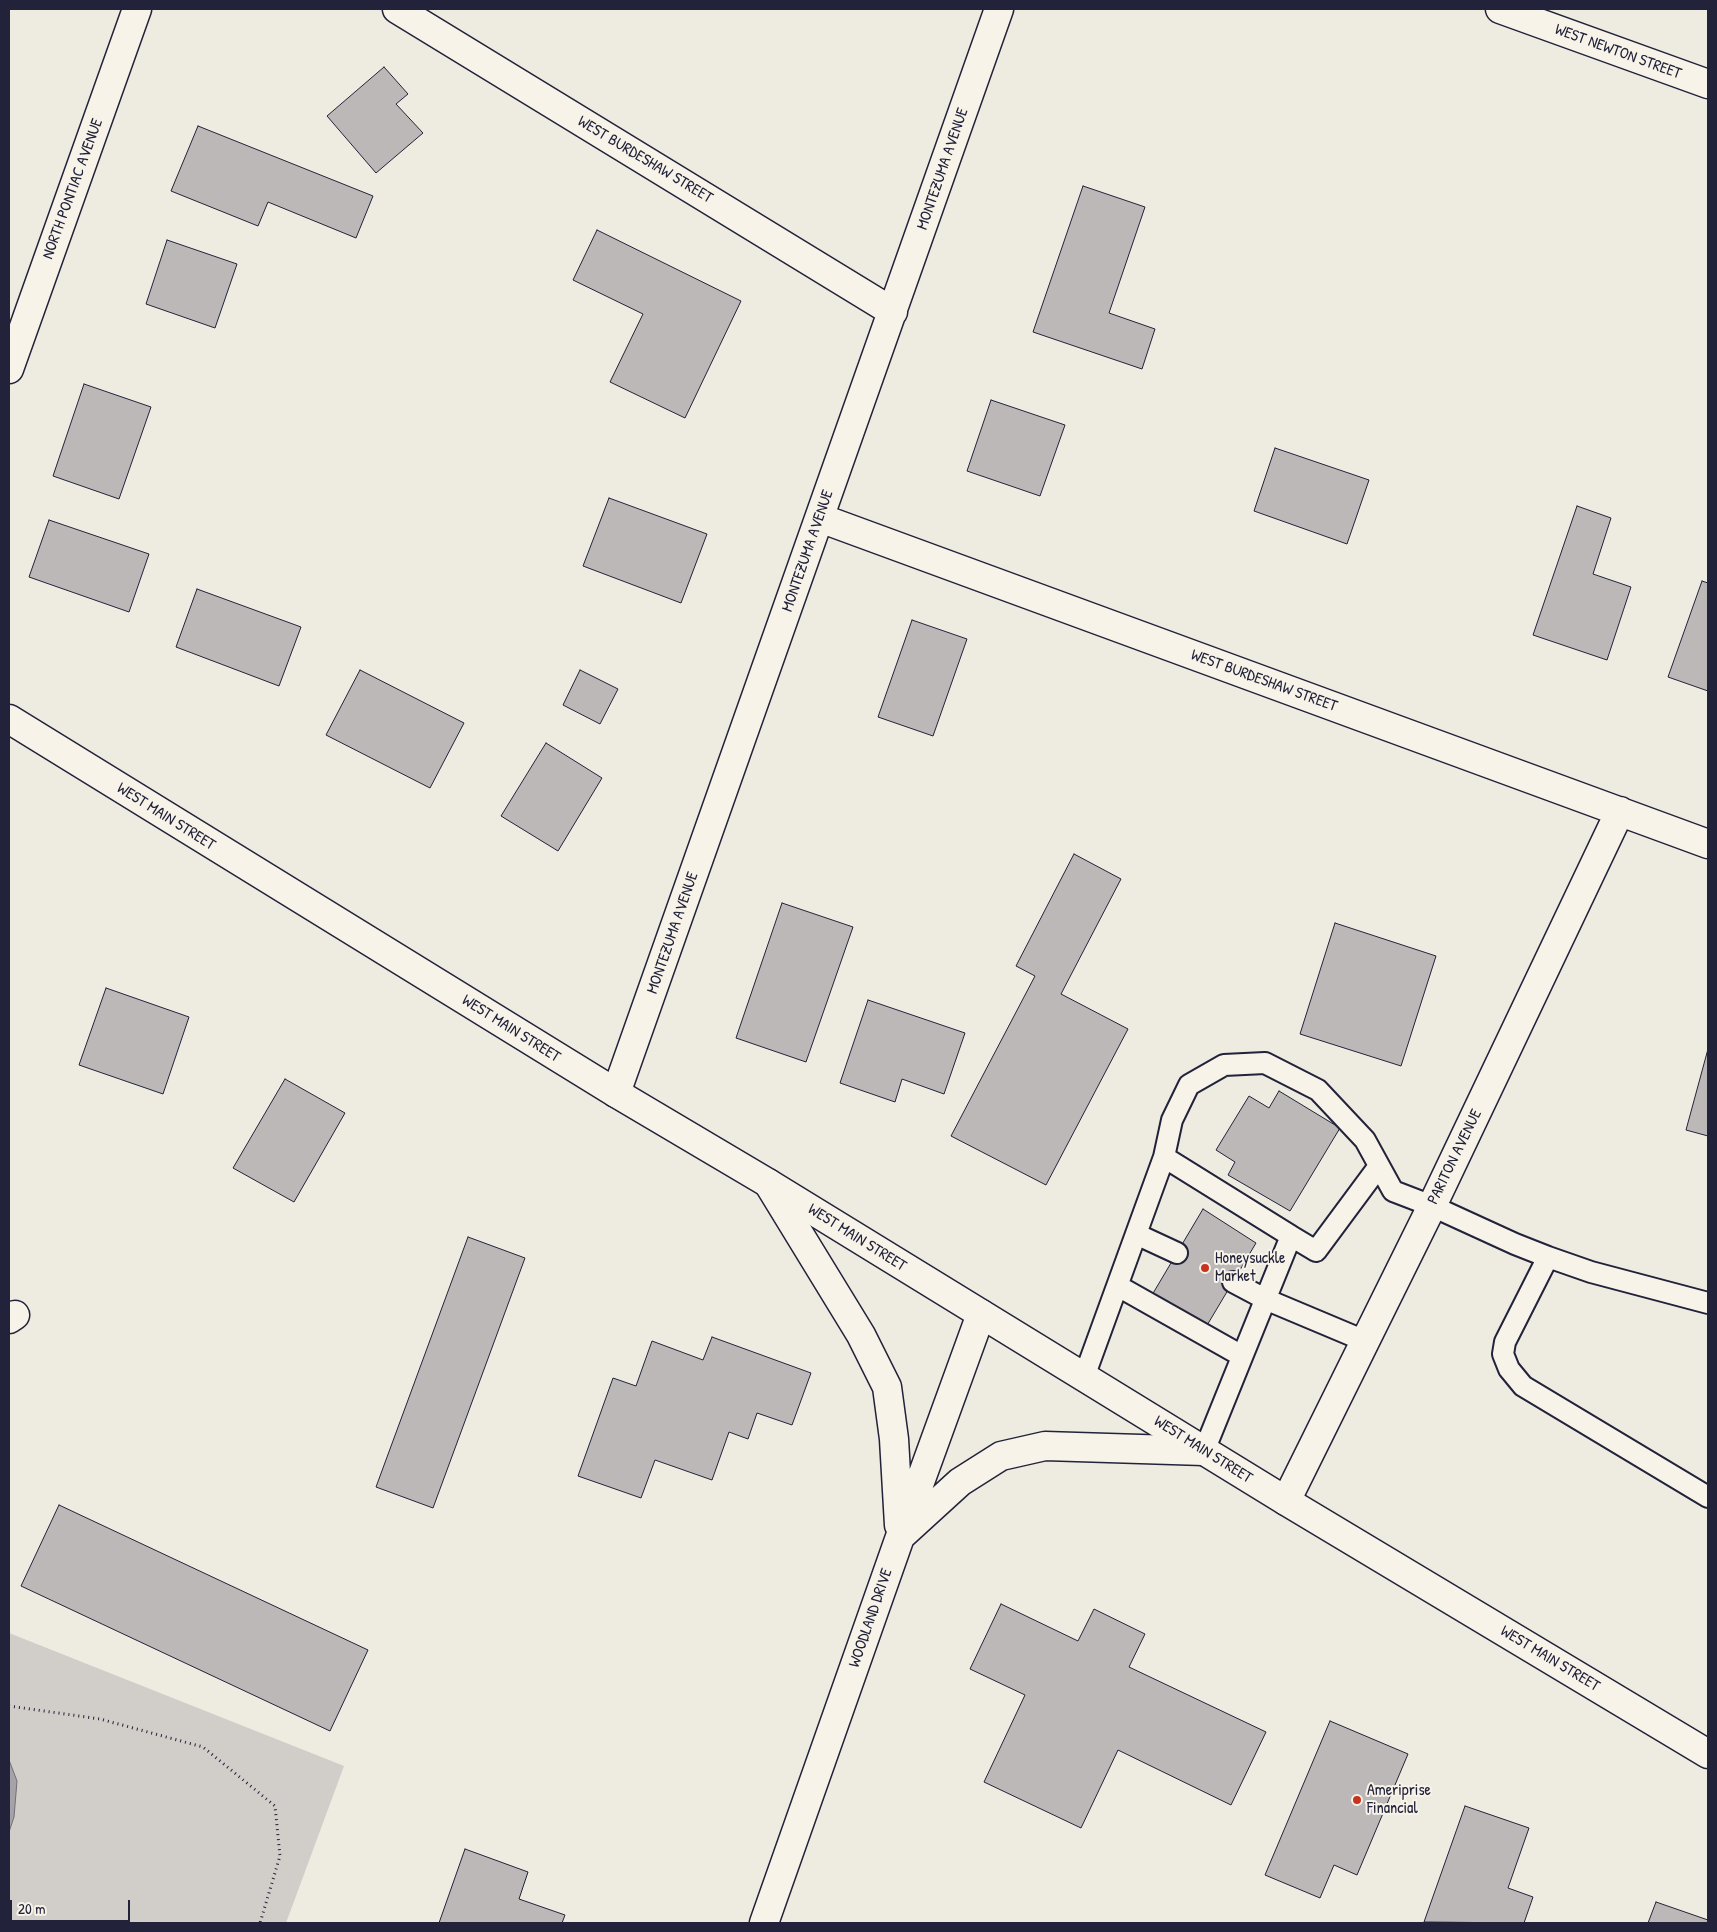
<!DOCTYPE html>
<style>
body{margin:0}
#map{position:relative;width:1717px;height:1932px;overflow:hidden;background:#eeebe1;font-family:"Patrick Hand",sans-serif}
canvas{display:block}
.frame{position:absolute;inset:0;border:10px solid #22223b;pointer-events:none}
.scale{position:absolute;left:10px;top:1900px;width:120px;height:22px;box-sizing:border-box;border:2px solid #22223b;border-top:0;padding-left:6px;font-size:15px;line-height:18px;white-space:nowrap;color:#22223b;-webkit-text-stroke:4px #f7f3e8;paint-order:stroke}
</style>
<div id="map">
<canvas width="1717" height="1932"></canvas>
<div class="frame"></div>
<div class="scale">20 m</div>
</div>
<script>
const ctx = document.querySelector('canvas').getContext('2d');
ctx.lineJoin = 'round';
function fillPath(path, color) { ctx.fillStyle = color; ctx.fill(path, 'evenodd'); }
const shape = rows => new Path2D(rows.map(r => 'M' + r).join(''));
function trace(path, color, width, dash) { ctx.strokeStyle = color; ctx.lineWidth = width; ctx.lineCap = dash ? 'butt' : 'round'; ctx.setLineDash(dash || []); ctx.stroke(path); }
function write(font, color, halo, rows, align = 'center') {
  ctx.font = font + ' "Patrick Hand",sans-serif'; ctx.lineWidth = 4; ctx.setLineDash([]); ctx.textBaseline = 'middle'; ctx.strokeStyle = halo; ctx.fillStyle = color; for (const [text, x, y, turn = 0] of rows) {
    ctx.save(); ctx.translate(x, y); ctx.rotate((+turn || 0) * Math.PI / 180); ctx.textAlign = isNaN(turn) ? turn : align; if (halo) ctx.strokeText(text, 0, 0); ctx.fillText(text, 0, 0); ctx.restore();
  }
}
fillPath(shape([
 [9,1633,344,1766,286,1923,9,1923]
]), '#d1cdc9');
const water = shape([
 [9,1760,17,1781,14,1817,9,1832,9,1760]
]);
fillPath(water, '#a6a3a6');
trace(water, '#716f7b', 1);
const building = shape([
 [384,67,408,94,396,104,423,133,376,173,327,116,384,67],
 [198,126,373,196,356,238,268,202,258,226,171,191,198,126],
 [1083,186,1145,207,1109,313,1155,329,1142,369,1033,332,1083,186],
 [597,230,741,301,685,418,610,382,643,314,573,280,597,230],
 [167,240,237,264,215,328,146,304,167,240],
 [84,384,151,407,119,499,53,476,84,384],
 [991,400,1065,425,1040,496,967,471,991,400],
 [1275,448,1369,480,1347,544,1254,511,1275,448],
 [609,498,707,534,681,603,583,566,609,498],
 [1577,506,1611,518,1593,574,1631,587,1607,660,1533,635,1577,506],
 [49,520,149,554,129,612,29,577,49,520],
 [1702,581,1708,583,1708,691,1668,677,1702,581],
 [197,589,301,627,279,686,176,647,197,589],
 [912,620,967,639,933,736,878,717,912,620],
 [360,670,464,723,430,788,326,735,360,670],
 [580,670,618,689,600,724,563,705,580,670],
 [546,743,602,778,558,851,501,816,546,743],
 [1074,854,1121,879,1061,994,1128,1029,1046,1185,951,1136,1035,976,1016,966,1074,854],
 [782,903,853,927,806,1062,736,1038,782,903],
 [1335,923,1436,956,1401,1066,1300,1034,1335,923],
 [106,988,189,1017,163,1094,79,1065,106,988],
 [868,1000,965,1033,944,1094,902,1079,895,1102,840,1083,868,1000],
 [1708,1049,1708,1136,1686,1130,1708,1049],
 [285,1079,345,1113,294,1202,233,1168,285,1079],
 [1279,1091,1340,1128,1290,1211,1228,1175,1235,1162,1216,1150,1249,1096,1269,1108,1279,1091],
 [1203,1209,1256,1243,1206,1327,1152,1295,1203,1209],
 [468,1237,525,1258,433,1508,376,1487,468,1237],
 [712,1337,811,1373,792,1425,757,1413,748,1439,729,1432,712,1480,655,1460,641,1498,578,1476,613,1378,636,1386,652,1341,703,1360,712,1337],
 [59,1505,368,1650,330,1731,21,1586,59,1505],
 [1001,1604,1078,1641,1094,1609,1145,1634,1129,1667,1266,1732,1231,1805,1118,1750,1081,1828,984,1782,1025,1695,970,1669,1001,1604],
 [1330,1721,1408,1754,1357,1875,1334,1865,1320,1898,1265,1875,1330,1721],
 [1465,1806,1529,1828,1508,1888,1533,1897,1524,1923,1424,1922,1465,1806],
 [465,1849,528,1872,519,1899,565,1915,562,1923,439,1923,465,1849],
 [1656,1902,1708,1920,1708,1923,1648,1923,1656,1902]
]);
fillPath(building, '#bbb8b7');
trace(building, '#22223b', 1);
const service = shape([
 [1164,1157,1172,1120,1189,1085,1224,1065,1265,1063,1318,1090,1365,1140,1393,1191,1432,1206,1515,1244,1548,1257,1591,1272,1708,1303],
 [1136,1234,1177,1253],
 [1291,1236,1316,1251,1379,1166],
 [1548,1257,1505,1342,1503,1354,1509,1369,1523,1386,1708,1497],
 [1233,1282,1265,1299,1365,1341],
 [1118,1286,1242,1356],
 [1084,1377,1164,1157,1291,1236,1204,1451]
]);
const minor = shape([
 [397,9,893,312],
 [1500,9,1708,84],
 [9,369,137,9],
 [820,518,1708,844],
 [616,1093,999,9],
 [9,1319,15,1315],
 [1286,1501,1432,1206,1620,811]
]);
const secondary = shape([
 [768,1183,861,1335,887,1387,894,1439,899,1525],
 [903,1534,960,1482,1001,1456,1045,1446,1204,1451],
 [764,1923,900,1537,981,1314]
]);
const primary = shape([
 [9,719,616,1093,768,1183,1286,1501,1708,1754]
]);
trace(service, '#22223b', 24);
trace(minor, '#22223b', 31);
trace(secondary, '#22223b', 31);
trace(primary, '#22223b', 31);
trace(shape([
 [9,1706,100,1719,203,1747,275,1806,280,1856,260,1923]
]), '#22223b', 3, [1, 4]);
trace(service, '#f7f3e8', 20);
trace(minor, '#f7f3e8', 28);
trace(secondary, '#f7f3e8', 28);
trace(primary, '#f7f3e8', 28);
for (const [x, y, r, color] of [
 [1205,1268,5,"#c8321e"],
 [1357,1800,5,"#c8321e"]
]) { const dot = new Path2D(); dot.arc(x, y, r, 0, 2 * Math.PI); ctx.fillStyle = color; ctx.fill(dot); trace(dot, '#f7f3e8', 2); }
write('16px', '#22223b', '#f7f3e8', [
 ["WEST NEWTON STREET",1618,52,20],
 ["WEST BURDESHAW STREET",645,160,31],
 ["MONTEZUMA AVENUE",943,169,-71],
 ["NORTH PONTIAC AVENUE",73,189,-70],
 ["MONTEZUMA AVENUE",808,551,-71],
 ["WEST BURDESHAW STREET",1264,681,20],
 ["WEST MAIN STREET",166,817,32],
 ["MONTEZUMA AVENUE",673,933,-71],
 ["WEST MAIN STREET",511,1029,32],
 ["PARITON AVENUE",1455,1157,-64],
 ["WEST MAIN STREET",857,1238,32],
 ["WEST MAIN STREET",1203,1450,32],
 ["WOODLAND DRIVE",871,1618,-71],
 ["WEST MAIN STREET",1550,1659,31]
]);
write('16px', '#22223b', '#f7f3e8', [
 ["Honeysuckle",1215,1259],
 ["Market",1215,1277],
 ["Ameriprise",1367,1791],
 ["Financial",1367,1809]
], 'left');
</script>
